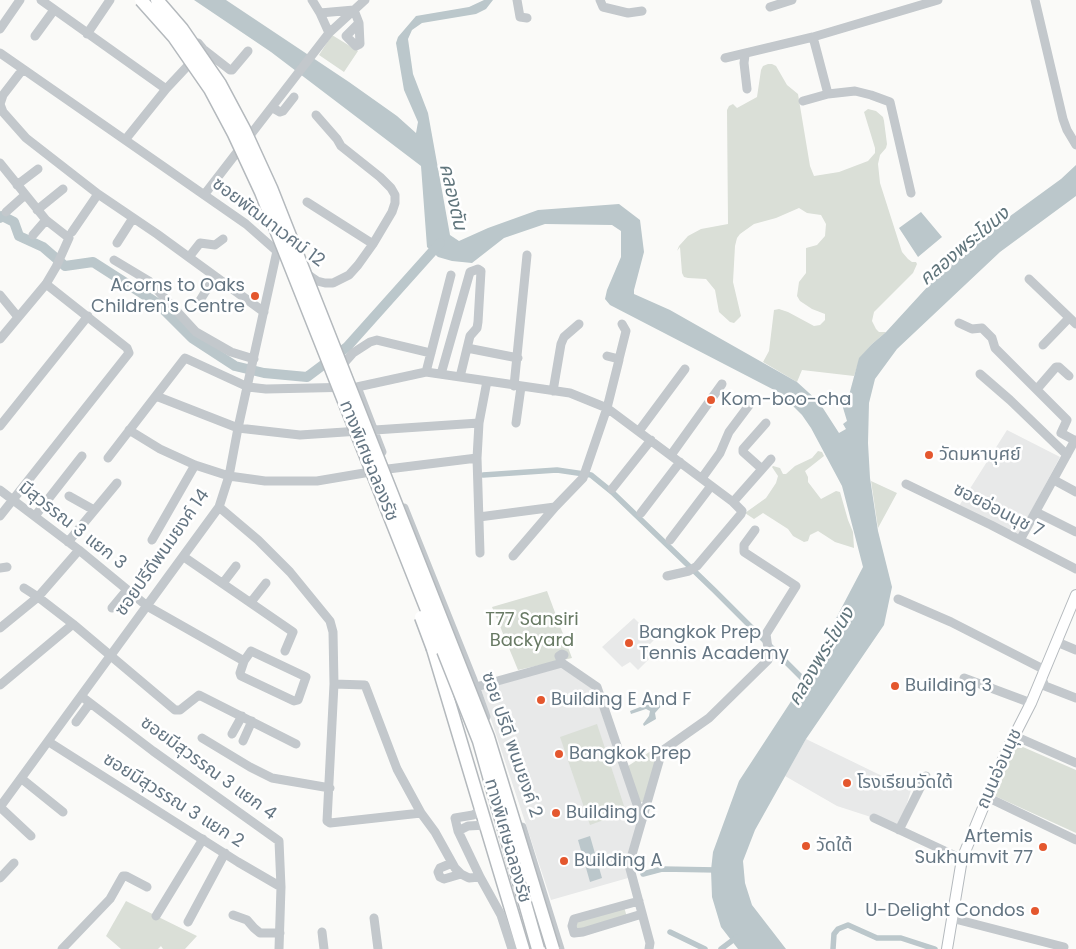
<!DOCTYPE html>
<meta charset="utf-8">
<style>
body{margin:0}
canvas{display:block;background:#fafaf8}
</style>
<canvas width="1076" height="949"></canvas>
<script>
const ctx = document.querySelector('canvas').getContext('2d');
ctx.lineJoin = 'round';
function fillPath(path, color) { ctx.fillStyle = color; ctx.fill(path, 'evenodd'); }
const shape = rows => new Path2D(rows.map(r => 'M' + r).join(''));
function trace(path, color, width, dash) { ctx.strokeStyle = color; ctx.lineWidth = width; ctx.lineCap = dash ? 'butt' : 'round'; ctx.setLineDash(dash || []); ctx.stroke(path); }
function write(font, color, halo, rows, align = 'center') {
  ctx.font = font + ' Poppins,"Noto Sans Thai",sans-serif'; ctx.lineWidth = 5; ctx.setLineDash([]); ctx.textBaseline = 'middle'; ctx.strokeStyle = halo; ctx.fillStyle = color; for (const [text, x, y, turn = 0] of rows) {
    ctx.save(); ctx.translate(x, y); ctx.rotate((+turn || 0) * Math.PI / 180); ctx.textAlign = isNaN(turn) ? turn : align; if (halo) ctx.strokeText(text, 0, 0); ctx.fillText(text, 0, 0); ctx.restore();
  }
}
fillPath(shape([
 [1007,430,1060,457,1018,536,959,506],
 [634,618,655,639,646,648,653,655,638,670,630,662,622,667,602,647],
 [562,667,593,688,638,819,628,878,551,900,481,689],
 [806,739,911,790,899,830,874,818,837,806,785,776]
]), '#e8e9e9');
fillPath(shape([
 [332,35,358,51,344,72,319,55],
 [768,64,772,64,776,66,787,85,798,94,810,166,814,176,839,172,868,161,875,153,875,148,864,112,868,109,876,111,883,117,884,121,887,144,886,148,880,155,878,164,880,183,902,252,908,259,912,262,916,262,917,264,913,273,874,312,872,321,876,329,879,332,886,332,872,344,860,358,854,376,802,370,797,382,763,362,769,351,774,310,779,309,788,312,814,326,820,325,825,320,825,314,812,309,800,301,797,296,799,282,806,273,806,248,817,245,825,236,826,224,821,215,807,213,799,208,776,218,754,224,740,234,737,238,735,246,733,282,741,316,734,323,730,322,719,312,715,290,706,279,688,278,684,277,682,273,680,247,677,251,679,246,688,236,701,229,728,224,727,110,729,106,733,104,737,108,757,97,761,70,763,66],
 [818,451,822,452,824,456,805,471,808,477,808,482,821,499,836,491,840,492,848,520,853,532,854,548,835,542,818,531,810,535,808,541,804,542,793,536,788,529,763,513,754,519,745,513,766,498,776,483,778,476,772,467,773,466,780,468,783,474,786,474,795,466,812,458],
 [871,481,897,493,878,528],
 [547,591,572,658,518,670,492,607],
 [597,724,626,812,590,825,560,737],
 [1016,744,1076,770,1076,833,995,796],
 [654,749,658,753,643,802,640,802,628,766],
 [126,901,197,936,185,949,163,949,161,946,158,949,121,949,106,936],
 [624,907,627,917,576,930,576,921]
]), '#dadfd7');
fillPath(shape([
 [194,0,226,0,349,82,397,116,416,133,418,122,404,90,396,43,398,37,416,16,469,7,484,0,493,0,486,9,476,14,422,23,412,30,408,39,413,74,428,113,450,235,459,241,488,228,538,210,619,204,640,220,644,252,634,290,634,294,670,310,797,382,819,402,839,433,846,429,843,424,847,421,841,401,848,399,859,358,872,344,886,332,941,272,991,230,1061,179,1076,165,1076,196,1000,252,897,349,875,379,869,403,868,443,870,478,878,531,892,587,884,625,806,739,755,830,743,861,745,883,752,905,786,949,738,949,721,927,712,897,711,870,713,852,739,781,803,683,831,633,833,624,863,567,842,486,811,428,802,415,780,393,610,305,605,299,607,290,621,257,621,231,612,225,545,224,504,238,472,263,452,261,438,257,427,247,421,166,271,52],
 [921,212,942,237,918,257,899,228],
 [658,700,662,701,663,704,655,713,656,719,644,726,643,724,649,716,650,711,646,709,631,714,630,711],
 [590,836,602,878,590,882,578,840]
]), '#bbc7cb');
trace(shape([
 [483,475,557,470,591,475,612,492,715,591,808,684],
 [643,874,662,869,717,870],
 [670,932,705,949],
 [721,949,737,937],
 [833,949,834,934,838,929,848,925,877,938,901,938,935,949]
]), '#bbc7cb', 5.5);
trace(shape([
 [0,218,2,216,14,222,19,236,43,247,65,266,93,262,157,303,192,338,235,366,264,373,307,377,347,347,440,243]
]), '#bbc7cb', 10);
const major = shape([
 [947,949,962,859,1006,752,1031,703,1076,595]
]);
const highway = shape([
 [433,649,523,949]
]);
trace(major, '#b5babe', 12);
trace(highway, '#b4b9bd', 15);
trace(shape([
 [41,0,166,89],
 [312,0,320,13,354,10],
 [517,0,520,17,527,18],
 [600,0,603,7,628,13,642,11],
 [1035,0,1063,119,1067,130,1076,145],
 [770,7,792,0],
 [354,10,359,23,360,44,356,46,346,36,359,23],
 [320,13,329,33],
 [0,29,20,0],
 [87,34,110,0],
 [35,36,54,10],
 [813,37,828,94,855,91,871,95,890,102,911,193],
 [198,43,203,49,230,70,232,70,248,51],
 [0,53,246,224,280,254],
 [745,55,744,63,747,89],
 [725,58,813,37,938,0],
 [23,69,3,95,0,104,3,112,26,138,98,194,157,234,264,312],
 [803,101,828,94],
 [273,108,280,112,283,111,294,97],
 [125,140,166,89,195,58],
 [0,163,46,220,69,238,56,267,46,284,0,339],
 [17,185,38,169],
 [204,195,329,33,365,0],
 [307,202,373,244],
 [37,210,63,189],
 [6,212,25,195],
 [72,232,98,194],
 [33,235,46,220],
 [117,243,133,218],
 [189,257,200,243,215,245,223,239],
 [114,260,149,281,196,332,231,352,254,359],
 [304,272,317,281,325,283,333,283,349,275,358,265,373,244,392,212,395,203,395,195,391,188,380,177,341,146,337,139,316,115],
 [1029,279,1076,324],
 [0,295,18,317],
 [199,302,215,276],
 [959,323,972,329,982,328,992,338,995,348,1067,420,1061,433,1076,441],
 [1043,345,1069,318],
 [467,348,518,358],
 [619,359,626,331,622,324],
 [345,362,353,353,370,342,377,340,431,353],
 [426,372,451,275],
 [441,374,470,272,478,269,481,271,478,322,477,328,470,336,460,377],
 [980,374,1010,400,1067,455],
 [514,386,527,255],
 [357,387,382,452],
 [1037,389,1056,367,1059,367,1069,376],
 [553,391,561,344,564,337,579,324],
 [156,396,238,428,300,435,479,423],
 [516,423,521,387],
 [0,426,88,316],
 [129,430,160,449,195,465,229,476,265,481,317,481,388,469,477,458],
 [639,431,685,369],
 [671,455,722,384],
 [108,458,185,358,248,387,266,389,357,387,426,372,570,393,607,408,733,502,742,511,741,514,697,566,689,571,667,576],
 [762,469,743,452,743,449,766,423],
 [702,478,720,453,729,432,750,404],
 [1054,480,1076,492],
 [906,484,991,525,1076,569],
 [612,489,651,440],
 [0,490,79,550,147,606,244,661],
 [69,496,94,510],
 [733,502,771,459],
 [219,507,258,540,290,572,330,621,333,632,334,684,327,821,330,823,421,813],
 [404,508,473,680,486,717],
 [1036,512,1076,532],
 [641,513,680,462],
 [0,516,129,353,127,348,46,284],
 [35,516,82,456],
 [479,517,555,507,583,478,607,408,619,360,619,359,607,356],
 [152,540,195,465],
 [670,540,711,486],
 [1020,540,1075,440],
 [68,542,117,483],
 [480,553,477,458,479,423,487,381],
 [513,556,555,507],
 [184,557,293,632,285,651],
 [0,568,7,567],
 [223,583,236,566],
 [24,588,38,597,79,550],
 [898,599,951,622,1045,670],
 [251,602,266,583],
 [112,608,127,590],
 [0,628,38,597,73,624,175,710,180,710,199,695,296,744],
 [1057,642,1076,650],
 [251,651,306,677,298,700,294,701,241,676,240,673,244,661,251,651],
 [562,663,559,656,562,654,564,655],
 [964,678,1031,703],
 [1042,679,1045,686,1076,698],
 [334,684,365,685,397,769,421,813,435,832,455,868,461,874,469,878,480,877],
 [0,685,73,624],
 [476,687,562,663,597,687,642,819],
 [81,696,153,751,279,841,281,887,279,949],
 [76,722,90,703],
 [232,734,242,716],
 [1017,737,1076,763],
 [202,738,250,767,272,778,330,788],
 [243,741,252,721],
 [49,742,238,862,281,887],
 [22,779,63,812],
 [991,799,1076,840],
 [0,807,219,507,229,476,238,428,277,251],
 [0,807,31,836],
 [482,810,473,815,455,818,458,831,480,877,501,915,512,949],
 [874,818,962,859],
 [522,827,560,949],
 [899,830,926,776],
 [458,831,468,826,487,825],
 [452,863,440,868,438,872,440,877,444,879,461,874],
 [0,878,14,863],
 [639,901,574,919,572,926,574,933,583,932,642,914],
 [233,915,247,920,254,928,260,933,280,933],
 [156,916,203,839],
 [374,918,378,949],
 [955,919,1064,947],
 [188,922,225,853],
 [322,932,324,949],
 [62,949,110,899,123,876,126,876,147,887],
 [649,949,650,943,629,865,662,751,709,718,768,660,769,656,766,634,796,586,744,552,744,545,755,530]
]), '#c3c8cc', 9);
trace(major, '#fff', 10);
trace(highway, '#fff', 12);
const highwayBridge = shape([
 [141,0,174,37,210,89,234,134,261,192,479,741,538,949],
 [157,0,182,29,220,84,244,129,271,188,488,737,553,949],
 [421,617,433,649]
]);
trace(highwayBridge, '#b4b9bd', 15, []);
trace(highwayBridge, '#fff', 12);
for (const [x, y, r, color] of [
 [255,296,5,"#e4572e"],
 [711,400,5,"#e4572e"],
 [929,455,5,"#e4572e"],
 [629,643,5,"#e4572e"],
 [895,686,5,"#e4572e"],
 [541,700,5,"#e4572e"],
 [559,754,5,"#e4572e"],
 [847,783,5,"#e4572e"],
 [556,813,5,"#e4572e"],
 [806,846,5,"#e4572e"],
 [1043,847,5,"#e4572e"],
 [564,861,5,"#e4572e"],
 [1035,911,5,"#e4572e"]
]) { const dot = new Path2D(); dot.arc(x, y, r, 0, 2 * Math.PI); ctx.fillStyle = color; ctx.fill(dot); trace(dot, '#fff', 2); }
write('18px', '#657683', '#fff', [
 ["ซอยพัฒนาเวศม์ 12",268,223,37],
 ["ทางพิเศษฉลองรัช",368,461,68],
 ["ซอยอ่อนนุช 7",998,511,27],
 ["มีสุวรรณ 3 แยก 3",72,526,38],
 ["ซอยปรีดีพนมยงค์ 14",163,553,-55],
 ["ซอย ปรีดี พนมยงค์ 2",511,745,71],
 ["ซอยมีสุวรรณ 3 แยก 4",208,769,36],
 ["ถนนอ่อนนุช",1000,769,-66],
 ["ซอยมีสุวรรณ 3 แยก 2",173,801,32],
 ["ทางพิเศษฉลองรัช",507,841,74]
]);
write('18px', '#657683', '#fff', [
 ["Acorns to Oaks",245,286,"right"],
 ["Children's Centre",245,307,"right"],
 ["Kom-boo-cha",721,400],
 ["วัดมหาบุศย์",939,455],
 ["Bangkok Prep",639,633],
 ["Tennis Academy",639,654],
 ["Building 3",905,686],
 ["Building E And F",551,700],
 ["Bangkok Prep",569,754],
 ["โรงเรียนวัดใต้",857,783],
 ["Building C",566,813],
 ["Artemis",1033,837,"right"],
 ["Sukhumvit 77",1033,858,"right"],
 ["วัดใต้",816,846],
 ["Building A",574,861],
 ["U-Delight Condos",1025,911,"right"]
], 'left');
write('18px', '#687a64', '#fff', [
 ["T77 Sansiri",532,620],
 ["Backyard",532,641]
]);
write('italic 19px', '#60757c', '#fff', [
 ["คลองตัน",452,197,77],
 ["คลองพระโขนง",965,247,-40],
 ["คลองพระโขนง",822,657,-59]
]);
</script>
